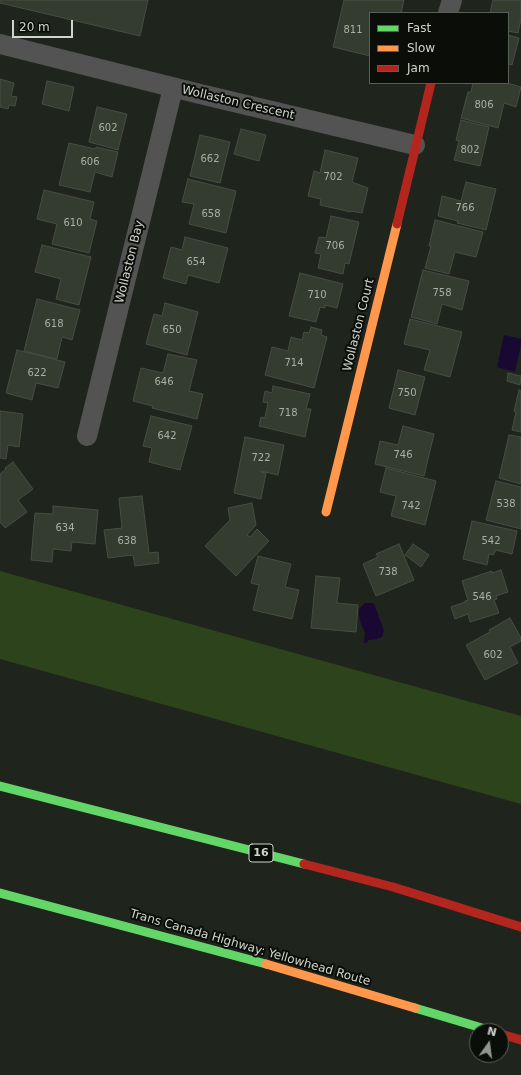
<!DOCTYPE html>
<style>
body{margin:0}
#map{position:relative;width:521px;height:1075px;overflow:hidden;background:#1f241c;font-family:"DejaVu Sans",sans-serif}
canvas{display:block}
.legend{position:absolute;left:369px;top:12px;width:140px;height:72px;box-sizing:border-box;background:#0b0e08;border:1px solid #595e56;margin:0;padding:5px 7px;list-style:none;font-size:12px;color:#cfd5cc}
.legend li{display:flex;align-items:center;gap:8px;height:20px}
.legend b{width:20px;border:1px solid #595e56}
.north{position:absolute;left:469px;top:1023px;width:40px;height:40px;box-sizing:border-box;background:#0b0e08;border:1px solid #595e56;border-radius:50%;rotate:14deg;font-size:11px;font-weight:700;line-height:16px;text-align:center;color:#cfd5cc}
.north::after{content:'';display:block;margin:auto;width:14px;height:18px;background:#91978e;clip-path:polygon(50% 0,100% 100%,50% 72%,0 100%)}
.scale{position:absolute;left:12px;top:20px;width:61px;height:18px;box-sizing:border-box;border:2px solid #cfd5cc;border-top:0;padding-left:5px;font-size:12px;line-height:14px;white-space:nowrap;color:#cfd5cc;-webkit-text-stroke:3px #0b0e08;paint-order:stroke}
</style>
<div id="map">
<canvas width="521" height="1075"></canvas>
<ul class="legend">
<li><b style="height:5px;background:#63d668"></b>Fast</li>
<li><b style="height:5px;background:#ff974d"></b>Slow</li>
<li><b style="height:5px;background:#b3261e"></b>Jam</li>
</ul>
<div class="north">N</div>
<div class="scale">20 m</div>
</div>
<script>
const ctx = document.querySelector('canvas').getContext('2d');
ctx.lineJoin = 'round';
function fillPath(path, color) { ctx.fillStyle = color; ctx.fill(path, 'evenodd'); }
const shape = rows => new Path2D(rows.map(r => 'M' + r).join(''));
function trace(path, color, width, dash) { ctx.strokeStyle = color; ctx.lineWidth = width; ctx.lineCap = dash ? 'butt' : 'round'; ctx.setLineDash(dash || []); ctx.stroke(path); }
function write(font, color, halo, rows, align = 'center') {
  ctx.font = font + ' "DejaVu Sans",sans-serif'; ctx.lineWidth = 4; ctx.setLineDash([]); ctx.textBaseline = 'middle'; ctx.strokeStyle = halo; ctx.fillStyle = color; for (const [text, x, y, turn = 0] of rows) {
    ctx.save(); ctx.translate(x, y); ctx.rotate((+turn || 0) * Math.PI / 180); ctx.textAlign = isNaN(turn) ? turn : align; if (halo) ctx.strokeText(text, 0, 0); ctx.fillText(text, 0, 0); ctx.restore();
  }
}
fillPath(shape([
 [0,571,521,716,521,804,0,659]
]), '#2c431b');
fillPath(shape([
 [504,335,521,339,521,345,515,372,497,367],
 [365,603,373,603,375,606,384,631,382,637,377,639,369,640,366,643,364,643,365,633,361,624,359,615,359,609]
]), '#190832');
const building = shape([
 [0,0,148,0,140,36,0,3,0,0],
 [344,0,404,0,401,13,370,13,370,56,333,47,344,0],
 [493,0,521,0,521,19,518,33,508,31,508,13,490,13,493,0],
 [508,35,519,38,512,65,508,64,508,35],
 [0,79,14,83,11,96,17,97,15,106,9,105,8,109,0,107,0,79],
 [47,81,74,87,69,111,42,104,47,81],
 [473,83,507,83,521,87,516,107,504,103,498,128,461,118,468,92,471,92,473,83],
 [97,107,127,114,118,150,89,142,97,107],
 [461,120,489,127,480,166,454,160,459,141,456,140,461,120],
 [241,129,266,135,259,161,234,154,241,129],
 [200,135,230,142,220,183,190,176,200,135],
 [69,143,95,149,96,147,118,152,112,177,95,172,90,192,59,185,69,143],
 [325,150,358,158,352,182,368,188,362,213,351,211,351,212,320,205,321,199,308,196,314,171,320,173,325,150],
 [188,179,236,191,226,233,189,224,194,204,182,202,188,179],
 [466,182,496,189,486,230,457,223,458,221,438,216,442,196,461,201,466,182],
 [44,190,94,202,90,219,97,221,89,253,52,244,57,224,37,219,44,190],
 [331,216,359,222,349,264,345,263,343,274,318,268,321,254,315,253,319,237,326,238,331,216],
 [435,220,483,232,476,257,455,252,449,274,425,268,431,246,429,246,435,220],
 [185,237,228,248,219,283,188,275,186,284,163,278,171,247,182,250,185,237],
 [42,245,91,257,79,305,56,299,61,279,35,272,42,245],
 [423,270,469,281,462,310,442,304,437,324,411,317,423,270],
 [300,273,343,284,337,308,325,305,325,308,320,307,316,322,289,316,300,273],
 [37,299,80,310,72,340,62,337,57,359,24,351,37,299],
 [165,303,198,312,187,355,146,344,154,314,162,316,165,303],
 [410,319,462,332,450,377,424,370,430,350,404,344,410,319],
 [311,327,322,330,321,335,327,337,314,388,265,375,272,347,288,351,291,337,302,340,304,332,309,333,311,327],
 [17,350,65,362,58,388,36,383,32,400,6,393,17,350],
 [168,354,197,360,189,391,203,394,197,419,152,408,153,406,133,401,141,368,163,373,168,354],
 [398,370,425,377,415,415,389,408,398,370],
 [508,373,521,376,520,385,507,381,508,373],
 [273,386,310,394,306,409,311,409,305,437,259,426,261,417,265,418,268,403,263,402,265,391,272,393,273,386],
 [519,390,521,391,521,432,512,430,516,412,514,411,519,390],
 [0,411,23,414,19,447,8,445,6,459,0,458,0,411],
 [151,416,192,426,180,470,149,462,152,448,143,446,151,416],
 [403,426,434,434,424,476,375,464,380,441,398,445,403,426],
 [509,435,521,437,521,484,499,478,509,435],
 [245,437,284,445,278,475,261,471,261,472,266,473,261,499,234,493,245,437],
 [13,462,33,489,18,500,27,512,5,528,0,522,0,474,6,469,5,468,13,462],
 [386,468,436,481,425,525,391,516,396,496,380,492,386,468],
 [496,481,521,487,521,529,486,520,496,481],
 [142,496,149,553,158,552,159,563,135,566,133,555,108,558,104,530,122,528,119,498,142,496],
 [252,503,256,525,247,535,250,537,257,529,269,541,236,576,205,546,230,520,228,508,252,503],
 [53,506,98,510,95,544,72,542,71,551,53,549,52,562,31,560,35,513,53,514,53,506],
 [472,521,517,531,512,554,496,550,493,555,489,554,487,565,463,559,472,521],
 [399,544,414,580,376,596,363,564,378,557,376,554,399,544],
 [413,544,429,555,421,567,405,555,413,544],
 [258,556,291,564,285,587,299,590,292,619,253,610,259,585,251,583,258,556],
 [501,570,508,592,496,596,497,599,494,600,499,613,470,622,468,614,455,619,451,607,465,602,465,601,468,600,462,581,492,571,492,573,501,570],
 [316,576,340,578,337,603,358,605,356,632,311,628,316,576],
 [510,618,521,638,521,641,510,647,518,663,485,680,466,645,490,632,489,630,510,618]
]);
fillPath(building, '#343c2f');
trace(building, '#484c45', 1);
trace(shape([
 [448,13,452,0],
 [0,44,200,94,415,145],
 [87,436,173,88]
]), '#535354', 20);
trace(shape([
 [0,786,304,864],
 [0,893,266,964],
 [415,1008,492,1031]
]), '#63d668', 9);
trace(shape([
 [326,512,397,224],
 [266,964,415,1008]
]), '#ff974d', 9);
trace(shape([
 [397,224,431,83],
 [304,864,393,887,521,927],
 [501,1034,521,1040]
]), '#b3261e', 9);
write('10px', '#a8afa5', null, [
 ["811",353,30],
 ["806",484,105],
 ["602",108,128],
 ["802",470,150],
 ["662",210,159],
 ["606",90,162],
 ["702",333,177],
 ["766",465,208],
 ["658",211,214],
 ["610",73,223],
 ["706",335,246],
 ["654",196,262],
 ["758",442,293],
 ["710",317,295],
 ["618",54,324],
 ["650",172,330],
 ["714",294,363],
 ["622",37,373],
 ["646",164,382],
 ["750",407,393],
 ["718",288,413],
 ["642",167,436],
 ["746",403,455],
 ["722",261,458],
 ["538",506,504],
 ["742",411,506],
 ["634",65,528],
 ["638",127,541],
 ["542",491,541],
 ["738",388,572],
 ["546",482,597],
 ["602",493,655]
]);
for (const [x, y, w] of [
 [261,853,24]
]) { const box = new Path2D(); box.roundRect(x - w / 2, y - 9, w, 18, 3); ctx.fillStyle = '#0b0e08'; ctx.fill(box); trace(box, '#cfd5cc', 1); }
write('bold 11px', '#cfd5cc', null, [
 ["16",261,853]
]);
write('12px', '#cfd5cc', '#0b0e08', [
 ["Wollaston Crescent",238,103,13],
 ["Wollaston Bay",130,262,-76],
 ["Wollaston Court",359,325,-76],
 ["Trans Canada Highway: Yellowhead Route",250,948,16]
]);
</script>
